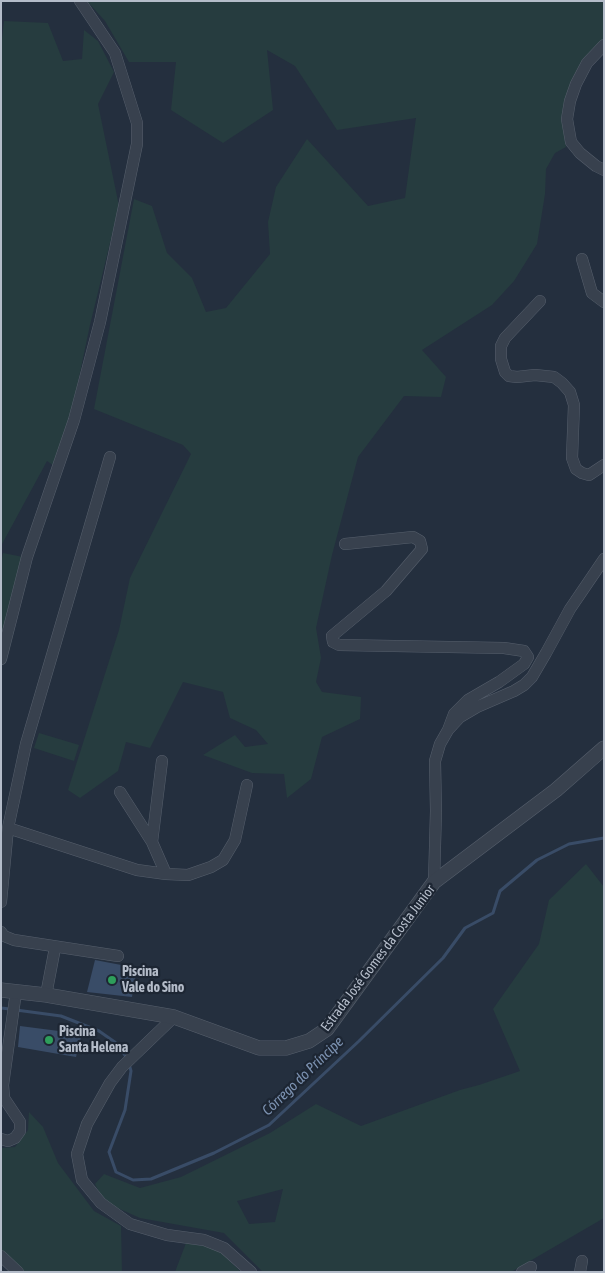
<!DOCTYPE html>
<meta charset="utf-8">
<style>
body{margin:0}
#map{position:relative;width:605px;height:1273px;overflow:hidden;background:#242f3e;font-family:"Asap Condensed",sans-serif}
canvas{display:block}
.frame{position:absolute;inset:0;border:2px solid #b4bcc9;pointer-events:none}
</style>
<div id="map">
<canvas width="605" height="1273"></canvas>
<div class="frame"></div>
</div>
<script>
const ctx = document.querySelector('canvas').getContext('2d');
ctx.lineJoin = 'round';
function fillPath(path, color) { ctx.fillStyle = color; ctx.fill(path, 'evenodd'); }
const shape = rows => new Path2D(rows.map(r => 'M' + r).join(''));
function trace(path, color, width, dash) { ctx.strokeStyle = color; ctx.lineWidth = width; ctx.lineCap = dash ? 'butt' : 'round'; ctx.setLineDash(dash || []); ctx.stroke(path); }
function write(font, color, halo, rows, align = 'center') {
  ctx.font = font + ' "Asap Condensed",sans-serif'; ctx.lineWidth = 4.5; ctx.setLineDash([]); ctx.textBaseline = 'middle'; ctx.strokeStyle = halo; ctx.fillStyle = color; for (const [text, x, y, turn = 0] of rows) {
    ctx.save(); ctx.translate(x, y); ctx.rotate((+turn || 0) * Math.PI / 180); ctx.textAlign = isNaN(turn) ? turn : align; if (halo) ctx.strokeText(text, 0, 0); ctx.fillText(text, 0, 0); ctx.restore();
  }
}
fillPath(shape([
 [87,1,604,1,604,42,562,119,566,147,555,153,546,169,545,194,537,244,514,281,492,305,422,350,446,377,441,397,404,396,358,457,332,555,316,628,321,658,316,682,322,692,361,697,360,719,322,737,311,779,287,798,284,774,252,773,203,755,235,735,245,747,268,744,256,730,230,718,223,692,183,682,150,748,126,742,118,771,80,798,68,790,119,630,130,578,191,454,183,445,94,409,134,199,152,206,167,253,192,278,206,312,226,308,270,254,268,222,276,187,307,139,368,206,405,198,416,118,337,130,295,66,267,50,273,110,223,143,171,110,176,62,129,62,105,21],
 [4,21,48,23,63,61,82,59,84,30,98,41,114,72,98,104,119,206,90,325,74,401,56,467,47,461,1,546,1,47],
 [3,553,23,557,1,638,1,563],
 [39,733,79,745,74,761,34,748],
 [586,864,604,887,604,1218,511,1272,263,1272,224,1233,140,1218,104,1202,95,1184,104,1174,140,1188,181,1177,270,1133,316,1104,361,1126,460,1090,479,1085,520,1071,493,1009,539,944,549,900],
 [283,1189,275,1222,249,1224,237,1201],
 [29,1112,43,1127,58,1163,94,1211,121,1226,122,1272,25,1272,1,1250,1,1148,15,1147,28,1130],
 [186,1243,216,1248,241,1272,175,1272]
]), '#263c3f');
fillPath(shape([
 [95,960,137,968,132,997,87,992],
 [20,1026,82,1034,76,1057,18,1047]
]), '#394c67');
trace(shape([
 [1,1008,10,1009],
 [16,1010,61,1016,99,1031,119,1045,127,1059],
 [129,1064,131,1071,125,1110,109,1152,116,1172,133,1180,151,1179,214,1153,269,1125,359,1041,443,958,465,928,493,913,500,891,537,860,569,844,604,838]
]), '#394c67', 3);
const minor = shape([
 [604,45,587,63,576,84,570,101,567,119,571,142,580,153,596,166,604,170],
 [582,259,592,293,604,302],
 [540,301,505,338,501,346,501,359,505,372,509,376,517,377,535,375,554,377,562,383,570,392,574,405,572,458,576,469,582,473,589,475,604,465],
 [345,544,413,537,420,541,422,549,386,591,332,636,333,642,339,645,504,648,524,651,528,657,524,664,499,682,468,700,454,714,448,730],
 [1,659,27,557,74,420,100,322,137,144,137,123,115,53,80,1],
 [162,761,152,842,166,874],
 [120,792,152,842],
 [8,828,137,870,166,874,188,875,211,867,223,860,235,840,247,785],
 [434,882,436,811,435,761,440,744,448,730,460,717,477,707,514,691,524,685,532,677,546,653,570,609,604,559],
 [1,902,8,828,26,744,110,457],
 [1,932,4,936,14,940,118,956],
 [46,995,55,948],
 [174,1017,122,1067,110,1083,87,1124,77,1154,82,1180,101,1203,130,1224,167,1235,204,1240,224,1248,251,1272],
 [1,1139,8,1141,15,1138,20,1131,20,1122,4,1098,3,1085,16,992],
 [1,1256,18,1272],
 [522,1272,531,1267],
 [580,1272,582,1261]
]);
const tertiary = shape([
 [1,990,46,995,174,1017,259,1048,286,1048,309,1041,327,1029,434,882,556,790,604,748]
]);
trace(minor, '#565f6c', 12);
trace(tertiary, '#565f6c', 15);
trace(minor, '#38414e', 11);
trace(tertiary, '#38414e', 14);
for (const [x, y, r, color] of [
 [112,980,5,"#2e9e5b"],
 [49,1040,5,"#2e9e5b"]
]) { const dot = new Path2D(); dot.arc(x, y, r, 0, 2 * Math.PI); ctx.fillStyle = color; ctx.fill(dot); trace(dot, '#1d2633', 2); }
write('14px', '#b4bcc9', '#1d2633', [
 ["Estrada José Gomes da Costa Junior",378,958,-53]
]);
write('bold 14px', '#b4bcc9', '#1d2633', [
 ["Piscina",122,972],
 ["Vale do Sino",122,988],
 ["Piscina",59,1032],
 ["Santa Helena",59,1048]
], 'left');
write('italic 15px', '#7c92b1', '#1d2633', [
 ["Córrego do Príncipe",303,1076,-44]
]);
</script>
